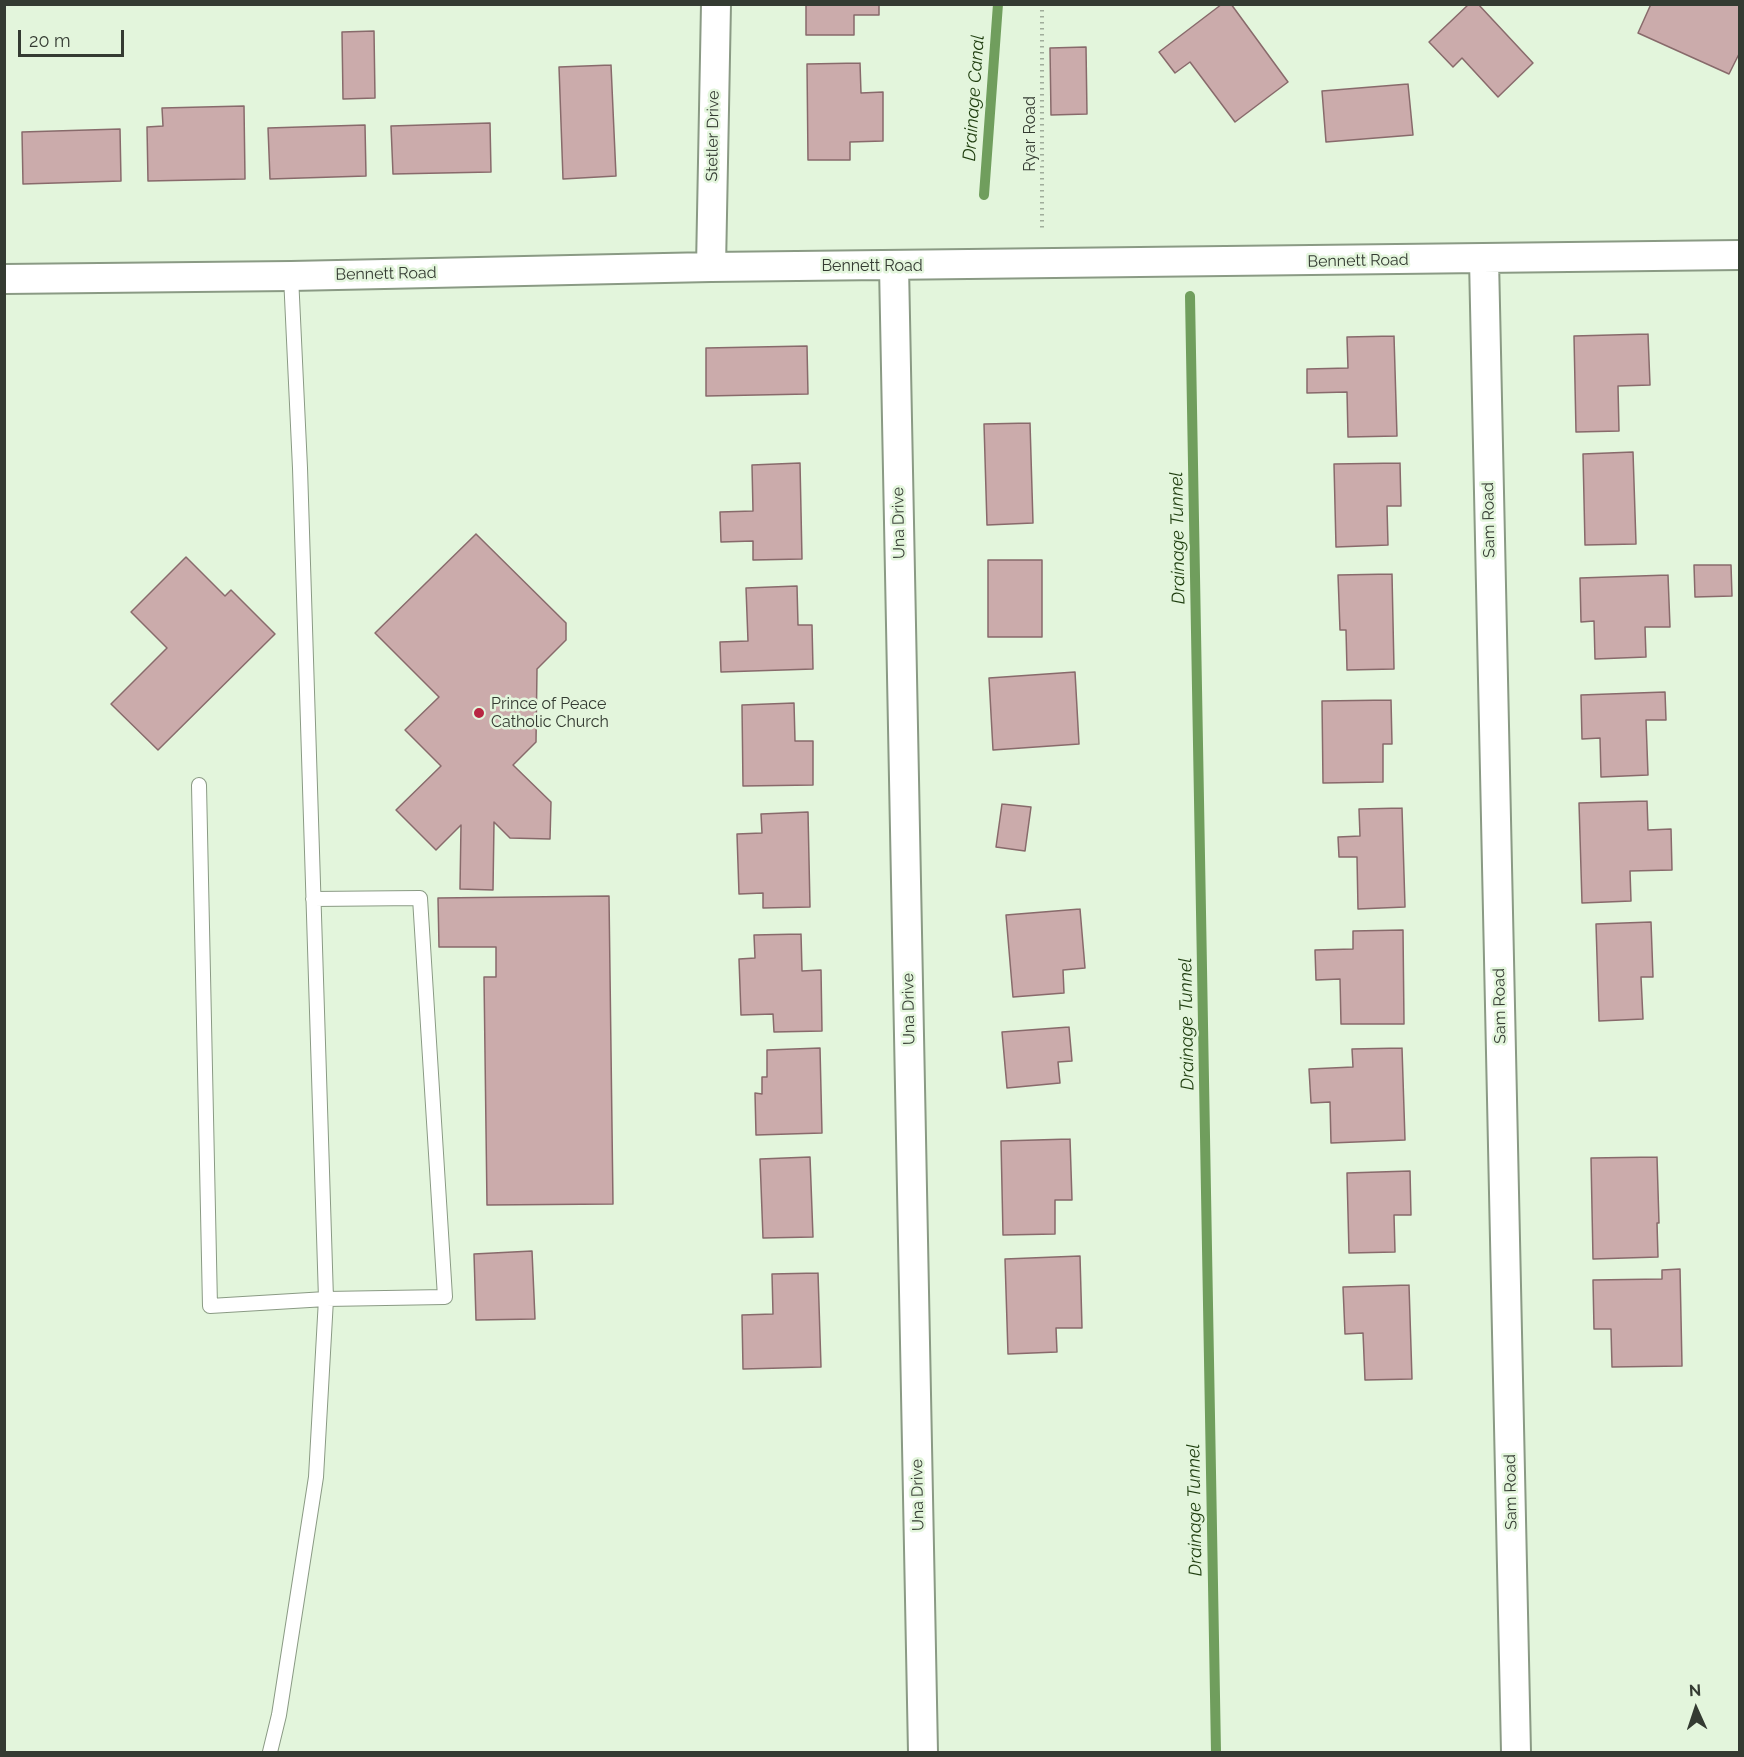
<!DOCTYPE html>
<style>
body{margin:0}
#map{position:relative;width:1744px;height:1757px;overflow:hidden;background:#e3f5dc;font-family:Raleway,sans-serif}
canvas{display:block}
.frame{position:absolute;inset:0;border:6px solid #343b32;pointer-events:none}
.north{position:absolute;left:1666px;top:1679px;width:60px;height:60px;-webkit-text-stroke:4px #e3f5dc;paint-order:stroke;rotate:357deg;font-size:16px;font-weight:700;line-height:24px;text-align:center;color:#343b32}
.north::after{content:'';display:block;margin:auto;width:21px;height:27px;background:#343b32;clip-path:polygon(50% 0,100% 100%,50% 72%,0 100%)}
.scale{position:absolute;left:18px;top:30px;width:106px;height:27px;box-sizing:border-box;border:3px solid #343b32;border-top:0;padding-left:8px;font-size:18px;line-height:21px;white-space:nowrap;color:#343b32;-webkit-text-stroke:4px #e3f5dc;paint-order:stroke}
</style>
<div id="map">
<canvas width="1744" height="1757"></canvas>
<div class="frame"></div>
<div class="north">N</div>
<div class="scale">20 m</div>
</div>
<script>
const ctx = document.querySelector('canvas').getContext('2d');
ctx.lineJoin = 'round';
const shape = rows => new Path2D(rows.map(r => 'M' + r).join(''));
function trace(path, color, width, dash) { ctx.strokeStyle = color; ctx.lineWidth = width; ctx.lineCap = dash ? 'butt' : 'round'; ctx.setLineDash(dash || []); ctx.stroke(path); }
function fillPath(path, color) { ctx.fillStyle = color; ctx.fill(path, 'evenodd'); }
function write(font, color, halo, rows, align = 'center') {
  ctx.font = font + ' Raleway,sans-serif'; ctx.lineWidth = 5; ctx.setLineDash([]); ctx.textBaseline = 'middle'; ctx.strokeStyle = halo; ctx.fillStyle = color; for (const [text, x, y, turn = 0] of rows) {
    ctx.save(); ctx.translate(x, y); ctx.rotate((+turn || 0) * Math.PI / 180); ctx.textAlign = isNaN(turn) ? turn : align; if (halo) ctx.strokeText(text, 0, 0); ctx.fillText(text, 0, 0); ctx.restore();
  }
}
trace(shape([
 [984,195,998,4],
 [1190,296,1216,1752]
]), '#709e5d', 10);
const building = shape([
 [806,4,879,4,879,15,854,15,854,35,806,35,806,4],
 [1222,4,1231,4,1288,82,1235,122,1190,62,1175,73,1159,52,1222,4],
 [1469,4,1478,4,1533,63,1498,97,1462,58,1453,67,1429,42,1469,4],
 [1651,4,1740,4,1740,52,1729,74,1638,33,1651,4],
 [374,31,375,98,343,99,342,32,374,31],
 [1086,47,1087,114,1051,115,1050,48,1086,47],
 [860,63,861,93,883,92,883,141,850,142,850,160,808,160,807,64,860,63],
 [611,65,616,176,563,179,559,67,611,65],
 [1408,84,1413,135,1326,142,1322,91,1408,84],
 [244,106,245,179,148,181,147,127,163,126,162,108,244,106],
 [490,123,491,172,393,174,391,126,490,123],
 [365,125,366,176,270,179,268,128,365,125],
 [120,129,121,181,23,184,22,132,120,129],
 [1648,334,1650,385,1618,386,1619,431,1576,432,1574,336,1648,334],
 [1394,336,1397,436,1348,437,1347,392,1307,393,1307,369,1348,368,1347,337,1394,336],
 [807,346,808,394,706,396,706,348,807,346],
 [1030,423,1033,523,987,525,984,424,1030,423],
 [1633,452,1636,544,1585,545,1583,454,1633,452],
 [800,463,802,559,753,560,753,541,721,542,720,512,753,511,752,465,800,463],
 [1400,463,1401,506,1387,506,1388,545,1336,547,1334,464,1400,463],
 [476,534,566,623,566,640,537,669,536,742,513,765,551,802,550,839,510,838,494,822,493,890,460,889,461,825,436,850,396,810,441,766,405,730,439,697,375,633,476,534],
 [186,557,225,596,231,590,275,634,158,750,111,704,167,648,131,612,186,557],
 [988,560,1042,560,1042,637,988,637,988,560],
 [1694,565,1731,565,1732,596,1695,597,1694,565],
 [1392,574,1394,669,1347,670,1346,630,1340,630,1338,575,1392,574],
 [1668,575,1670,627,1645,627,1646,657,1595,659,1594,621,1581,622,1580,578,1668,575],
 [797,586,798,625,812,625,813,669,721,672,720,642,748,641,746,588,797,586],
 [1075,672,1079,744,993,750,989,678,1075,672],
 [1665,692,1666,720,1646,720,1648,775,1601,777,1600,738,1582,739,1581,695,1665,692],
 [1391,700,1392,744,1383,744,1383,782,1323,783,1322,701,1391,700],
 [794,703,795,741,813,741,813,785,743,786,742,705,794,703],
 [1647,801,1648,830,1671,829,1672,870,1630,871,1631,901,1582,903,1579,803,1647,801],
 [1002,804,1031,807,1025,851,996,847,1002,804],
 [1402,808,1405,907,1358,909,1357,857,1339,857,1338,837,1360,836,1359,809,1402,808],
 [808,812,810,907,763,908,763,893,739,894,737,834,762,833,761,814,808,812],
 [609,896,613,1204,487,1205,484,977,496,977,496,947,439,947,438,898,609,896],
 [1080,909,1085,968,1063,970,1064,993,1013,997,1006,915,1080,909],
 [1651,922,1653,977,1641,977,1643,1019,1599,1021,1596,924,1651,922],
 [1403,930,1404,1024,1341,1024,1340,979,1316,980,1315,950,1353,949,1353,931,1403,930],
 [801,934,802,971,821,970,822,1031,774,1032,773,1014,741,1015,739,959,755,958,754,935,801,934],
 [1069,1027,1072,1061,1058,1062,1060,1083,1007,1088,1002,1032,1069,1027],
 [820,1048,822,1133,756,1135,755,1093,762,1094,762,1077,767,1077,767,1050,820,1048],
 [1402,1048,1405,1140,1331,1143,1330,1102,1311,1103,1309,1069,1353,1067,1352,1049,1402,1048],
 [1070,1139,1072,1200,1055,1200,1055,1234,1003,1235,1001,1141,1070,1139],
 [810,1157,813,1237,763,1238,760,1159,810,1157],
 [1657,1157,1659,1223,1657,1223,1658,1257,1593,1259,1591,1158,1657,1157],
 [1410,1171,1411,1215,1394,1215,1395,1252,1349,1253,1347,1173,1410,1171],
 [532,1251,535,1319,476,1320,474,1254,532,1251],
 [1080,1256,1082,1328,1056,1328,1057,1352,1008,1354,1005,1259,1080,1256],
 [1680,1269,1682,1366,1612,1367,1611,1329,1594,1329,1593,1280,1662,1279,1662,1270,1680,1269],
 [818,1273,821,1367,743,1369,742,1315,773,1314,772,1274,818,1273],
 [1409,1285,1412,1379,1365,1380,1363,1333,1345,1334,1343,1287,1409,1285]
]);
fillPath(building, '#cbabab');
trace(building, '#886a6b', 1.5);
const lane = shape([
 [199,785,210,1306,326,1299,445,1297,420,898,313,899],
 [270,1752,279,1715,316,1477,326,1299,300,468,291,276]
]);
const street = shape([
 [1484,259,1516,1752],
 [894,266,923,1752],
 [711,267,716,4],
 [4,279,291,276,711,267,1740,255]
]);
trace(lane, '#8a9a84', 16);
trace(street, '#8a9a84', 32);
trace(shape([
 [1042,4,1042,231]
]), '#a0ad9b', 4, [1.5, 4.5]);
trace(lane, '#fff', 14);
trace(street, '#fff', 28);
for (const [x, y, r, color] of [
 [479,713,6,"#b82642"]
]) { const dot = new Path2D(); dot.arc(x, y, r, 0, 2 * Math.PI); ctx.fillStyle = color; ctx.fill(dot); trace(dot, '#e3f5dc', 2); }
write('16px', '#343b32', '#e3f5dc', [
 ["Ryar Road",1030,134,-90],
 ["Stetler Drive",713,136,-89],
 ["Bennett Road",1358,261,-1],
 ["Bennett Road",872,266],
 ["Bennett Road",386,274,-1],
 ["Sam Road",1489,520,-91],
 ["Una Drive",899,523,-91],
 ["Sam Road",1500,1006,-91],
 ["Una Drive",909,1009,-91],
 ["Sam Road",1511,1492,-91],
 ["Una Drive",918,1495,-91]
]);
write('16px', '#343b32', '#e3f5dc', [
 ["Prince of Peace",491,704],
 ["Catholic Church",491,722]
], 'left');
write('italic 18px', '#1e3d0e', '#e3f5dc', [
 ["Drainage Canal",974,98,-86],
 ["Drainage Tunnel",1178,538,-91],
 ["Drainage Tunnel",1187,1024,-91],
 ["Drainage Tunnel",1195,1510,-91]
]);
</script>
